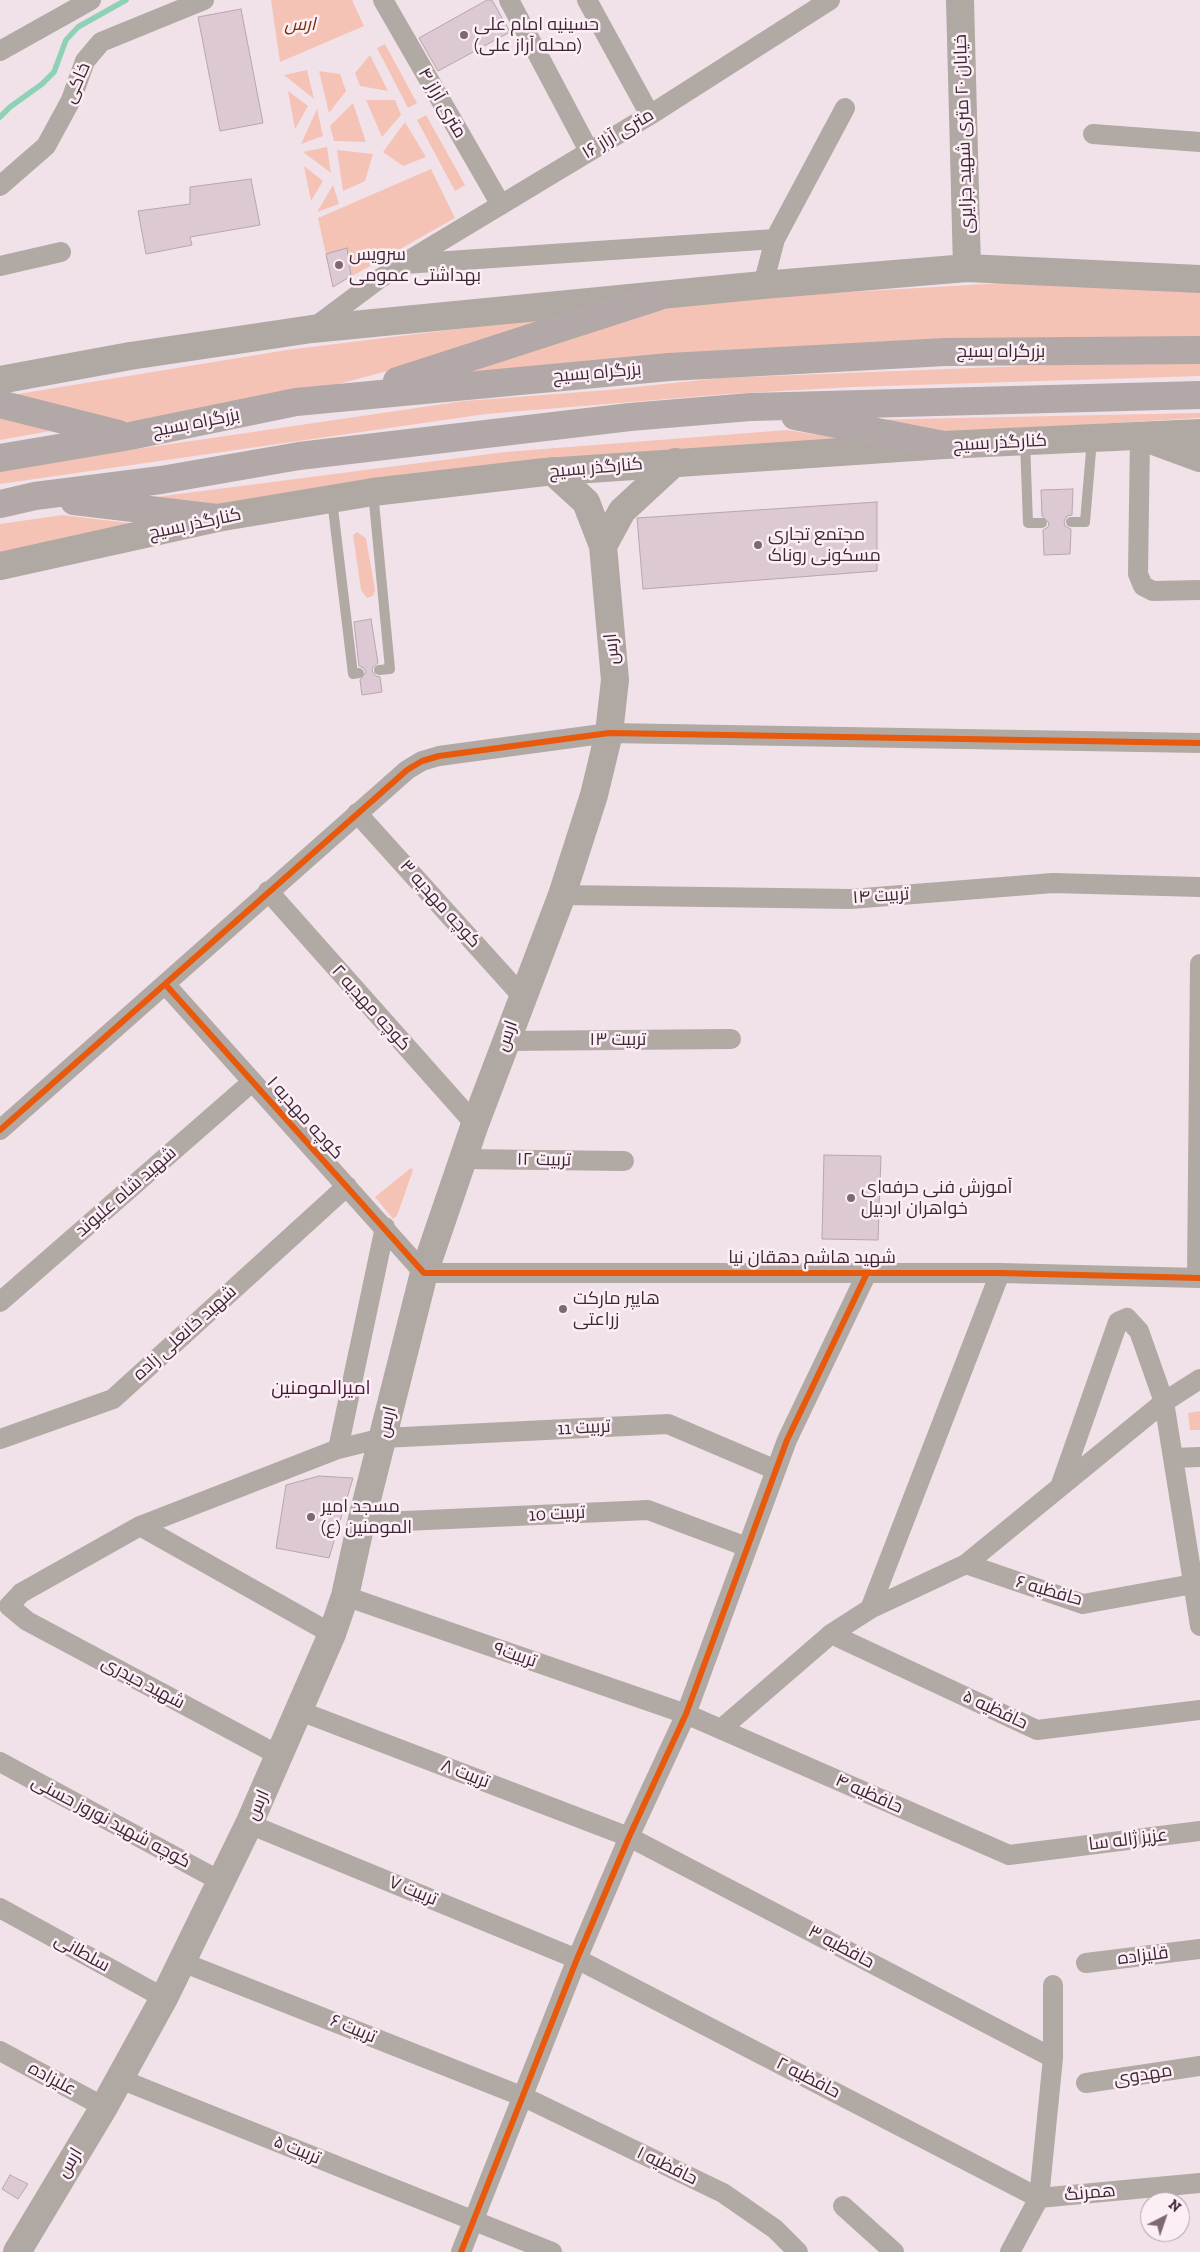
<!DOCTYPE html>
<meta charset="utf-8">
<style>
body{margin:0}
#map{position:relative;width:1200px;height:2252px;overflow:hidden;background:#f1e2ea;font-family:"Zilla Slab",serif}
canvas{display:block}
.north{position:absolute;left:1140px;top:2192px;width:50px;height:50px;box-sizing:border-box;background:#fbeef5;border:1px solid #b09ea8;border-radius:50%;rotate:41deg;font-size:14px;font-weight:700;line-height:20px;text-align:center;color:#3f2635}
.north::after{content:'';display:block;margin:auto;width:18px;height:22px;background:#7d6874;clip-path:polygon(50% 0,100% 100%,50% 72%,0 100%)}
</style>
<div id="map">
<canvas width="1200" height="2252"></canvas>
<div class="north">N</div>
</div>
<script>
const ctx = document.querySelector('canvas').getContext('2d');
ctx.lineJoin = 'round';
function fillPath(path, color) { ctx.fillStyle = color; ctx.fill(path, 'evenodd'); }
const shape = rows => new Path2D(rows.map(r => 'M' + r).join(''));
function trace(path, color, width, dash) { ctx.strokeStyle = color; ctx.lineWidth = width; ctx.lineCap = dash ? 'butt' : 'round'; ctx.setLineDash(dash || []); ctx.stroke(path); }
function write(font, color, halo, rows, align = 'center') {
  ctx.font = font + ' "Zilla Slab",Cairo,serif'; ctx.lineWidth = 5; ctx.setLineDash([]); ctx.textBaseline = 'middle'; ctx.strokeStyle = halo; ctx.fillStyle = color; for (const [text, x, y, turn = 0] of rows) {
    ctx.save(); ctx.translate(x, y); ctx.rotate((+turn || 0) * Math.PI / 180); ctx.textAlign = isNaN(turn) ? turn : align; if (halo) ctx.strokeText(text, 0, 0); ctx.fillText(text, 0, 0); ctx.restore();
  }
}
fillPath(shape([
 [271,0,352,0,364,26,280,62],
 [385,44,417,103,408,108,377,48],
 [370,55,388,91,360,86,355,73],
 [307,70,314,99,284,75],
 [319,71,340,74,346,91,329,113],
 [288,91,308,106,295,129],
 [366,100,395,100,401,115,382,137],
 [353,103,366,142,334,141,330,126],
 [317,109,323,136,301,144],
 [426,115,465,185,455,191,417,120],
 [405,122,426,157,403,166,383,152],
 [327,147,331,173,303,152],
 [337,150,373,154,365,181,343,191],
 [304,166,323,181,311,201],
 [431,169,455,218,333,287,318,218],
 [333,185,339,204,317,212],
 [1055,280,1200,281,1200,340,969,342,465,372,665,307,763,297],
 [561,316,459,352,312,391,164,420,127,422,12,395,287,350],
 [1200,362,1200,376,852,387,728,394,486,414,0,484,0,470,48,462,464,401,608,390,720,378,1099,363],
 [1200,413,1200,418,943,433,861,420],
 [0,414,50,431,0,440],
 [787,430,857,441,217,510,148,498,505,452],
 [62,515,146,525,0,555,0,524],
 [357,532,366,538,375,590,373,596,367,598,361,590,353,535],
 [411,1168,413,1170,397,1216,393,1219,375,1197],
 [1200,1411,1200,1430,1190,1430,1188,1413]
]), '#f5c3b5');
trace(shape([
 [0,117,10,107,42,84,54,72,66,40,78,27,126,0]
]), '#8ed1b5', 5.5);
const building = shape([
 [487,0,492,0,510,32,438,71,419,38,487,0],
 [241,9,263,123,220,131,198,17,241,9],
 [251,179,260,225,190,237,192,245,146,254,138,211,190,204,190,187,251,179],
 [347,248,351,276,333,287,326,254,347,248],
 [1073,489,1072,515,1067,516,1064,522,1065,526,1071,529,1070,554,1044,555,1043,530,1048,527,1049,523,1042,516,1041,490,1073,489],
 [877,502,877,571,643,589,637,518,877,502],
 [371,619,378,663,373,667,372,671,376,676,380,677,382,692,362,695,360,680,366,672,364,668,359,666,354,622,371,619],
 [824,1155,881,1156,878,1240,822,1239,824,1155],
 [319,1476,353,1478,329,1558,276,1548,286,1485,319,1476],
 [10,2175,28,2184,18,2199,2,2189,10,2175]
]);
fillPath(building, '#dcc9d4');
trace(building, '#b7a5af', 1);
trace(shape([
 [1025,442,1028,523,1042,523],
 [373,492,390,669,379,670],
 [332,500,353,674,359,673],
 [1071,522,1085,522,1092,439]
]), '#b0a9a4', 10);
trace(shape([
 [383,0,501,205],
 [509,0,589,151],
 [587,0,650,115],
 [0,51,91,0],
 [1093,134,1200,142],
 [0,186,46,146,71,100,85,61,101,42,204,0],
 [775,239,845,108],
 [406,262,650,115,830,0],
 [0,266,61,252],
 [312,329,379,279,404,264,775,239,763,285],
 [1140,436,1138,574,1143,586,1153,591,1200,590],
 [357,813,522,996],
 [268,891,475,1124],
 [562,895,851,899,1053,883,1200,887],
 [165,984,424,1273,1000,1273,1200,1278],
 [506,1041,731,1039],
 [0,1130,407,770,422,761,439,756,609,733,1200,743],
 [463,1159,624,1161],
 [1197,1278,1200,964],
 [0,1302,252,1082],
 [0,1439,113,1399,347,1186],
 [338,1449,385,1227],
 [1173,1458,1200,1457],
 [1060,1487,1118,1322,1127,1318,1139,1331,1164,1402,1200,1626],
 [361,1523,648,1510,747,1547],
 [140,1526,332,1634],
 [966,1564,1083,1604,1193,1584],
 [345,1596,686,1714,1009,1855,1200,1831],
 [9,1606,21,1593,140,1526,338,1449,383,1438,668,1424,776,1470],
 [9,1606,27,1621,280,1756],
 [870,1609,1000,1273],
 [831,1634,1037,1730,1200,1710],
 [300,1711,629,1837,1053,2058],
 [721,1729,831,1634,870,1609,966,1564,1164,1402,1200,1379],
 [0,1762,222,1882],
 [249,1824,577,1959,1039,2198,1200,2183],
 [0,1908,164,1998],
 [182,1962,524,2097,723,2193,775,2229,798,2252],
 [1086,1963,1200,1949],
 [0,2051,104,2107],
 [120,2079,552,2252],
 [1086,2083,1200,2066],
 [843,2206,894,2252],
 [461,2252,577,1959,629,1837,686,1714,787,1440,867,1273],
 [1010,2252,1039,2198,1053,2058,1053,1985]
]), '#b0a9a4', 20);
trace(shape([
 [960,0,967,268],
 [0,380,130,356,312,329,763,285,967,268,1200,279],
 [1151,440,1200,458],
 [603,546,622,511,675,462],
 [0,566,217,518,373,492,545,472,944,445,1200,433],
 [17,2252,104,2107,164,1998,249,1824,332,1634,345,1596,361,1523,424,1273,475,1124,562,895,594,795,609,733,615,680,603,546,586,502,552,471]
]), '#b0a8a3', 28);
trace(shape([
 [397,381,657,297],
 [0,404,119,434],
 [795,416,944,445],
 [0,458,130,436,296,402,669,367,945,352,1200,350],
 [74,501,217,518],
 [0,504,35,496,161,480,299,456,630,417,750,407,1200,395]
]), '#b1a8a7', 28);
trace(shape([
 [165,984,424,1273,1000,1273,1200,1278],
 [0,1130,407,770,422,761,439,756,609,733,1200,743],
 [461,2252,577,1959,629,1837,686,1714,787,1440,867,1273]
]), '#e8590c', 6);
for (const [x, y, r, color] of [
 [464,35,5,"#7d6874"],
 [339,265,5,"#7d6874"],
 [758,545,5,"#7d6874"],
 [851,1198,5,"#7d6874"],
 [563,1309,5,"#7d6874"],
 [311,1517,5,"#7d6874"]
]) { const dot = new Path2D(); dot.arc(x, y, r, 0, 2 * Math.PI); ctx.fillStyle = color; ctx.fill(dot); trace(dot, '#fbeef5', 2); }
write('italic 18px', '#7b2e04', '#fbeef5', [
 ["ارس",300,25]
]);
write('18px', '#3f2635', '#fbeef5', [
 ["حسینیه امام علی",474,25],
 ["(محله آراز علی)",474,46],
 ["سرویس",349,255],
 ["بهداشتی عمومی",349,276],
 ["مجتمع تجاری",768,535],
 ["مسکونی روناک",768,556],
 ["آموزش فنی حرفه‌ای",861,1188],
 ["خواهران اردبیل",861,1209],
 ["هایپر مارکت",573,1299],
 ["زراعتی",573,1320],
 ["مسجد امیر",321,1507],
 ["المومنین (ع)",321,1528]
], 'left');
write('18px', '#3f2635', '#fbeef5', [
 ["خاکی",77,83,-67],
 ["۴ متری آراز",442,103,60],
 ["۱۶ متری آراز",618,134,-31],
 ["خیابان ۲۰ متری شهید جزایری",964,134,-92],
 ["بزرگراه بسیج",1001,352],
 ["بزرگراه بسیج",597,373,-5],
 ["بزرگراه بسیج",196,423,-11],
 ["کنارگذر بسیج",1000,443,-3],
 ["کنارگذر بسیج",596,468,-5],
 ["کنارگذر بسیج",195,524,-12],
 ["ارس",612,649,-95],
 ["تربیت ۱۴",881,896,-4],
 ["کوچه مهدیه ۳",440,904,48],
 ["کوچه مهدیه ۲",371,1008,48],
 ["ارس",507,1036,-70],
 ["تربیت ۱۳",618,1040],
 ["کوچه مهدیه ۱",305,1118,48],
 ["تربیت ۱۲",544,1160,1],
 ["شهید شاه علیوند",126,1192,-41],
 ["شهید هاشم دهقان نیا",812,1258],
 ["شهید خانعلی زاده",185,1333,-42],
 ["ارس",387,1422,-76],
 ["تربیت 11",584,1428,-3],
 ["تربیت 10",557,1514,-3],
 ["حافظیه ۶",1049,1591,16],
 ["تربیت۹",515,1655,19],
 ["شهید حیدری",143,1683,28],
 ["حافظیه ۵",995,1710,25],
 ["تربیت ۸",465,1774,21],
 ["حافظیه ۴",869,1794,24],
 ["ارس",258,1805,-66],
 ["کوچه شهید نوروز حسنی",111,1822,28],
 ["عزیز ژاله سا",1128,1840,-7],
 ["تربیت ۷",413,1891,22],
 ["حافظیه ۳",841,1947,28],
 ["سلطانی",82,1953,29],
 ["قلیزاده",1143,1956,-7],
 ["تربیت ۶",353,2029,22],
 ["مهدوی",1143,2075,-9],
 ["حافظیه ۲",808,2078,27],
 ["علیزاده",52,2079,28],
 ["تربیت ۵",297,2150,22],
 ["ارس",70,2163,-59],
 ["حافظیه ۱",667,2166,26],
 ["همرنگ",1090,2193,-5]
]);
write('19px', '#491638', '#fbeef5', [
 ["امیرالمومنین",321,1389]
]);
</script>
